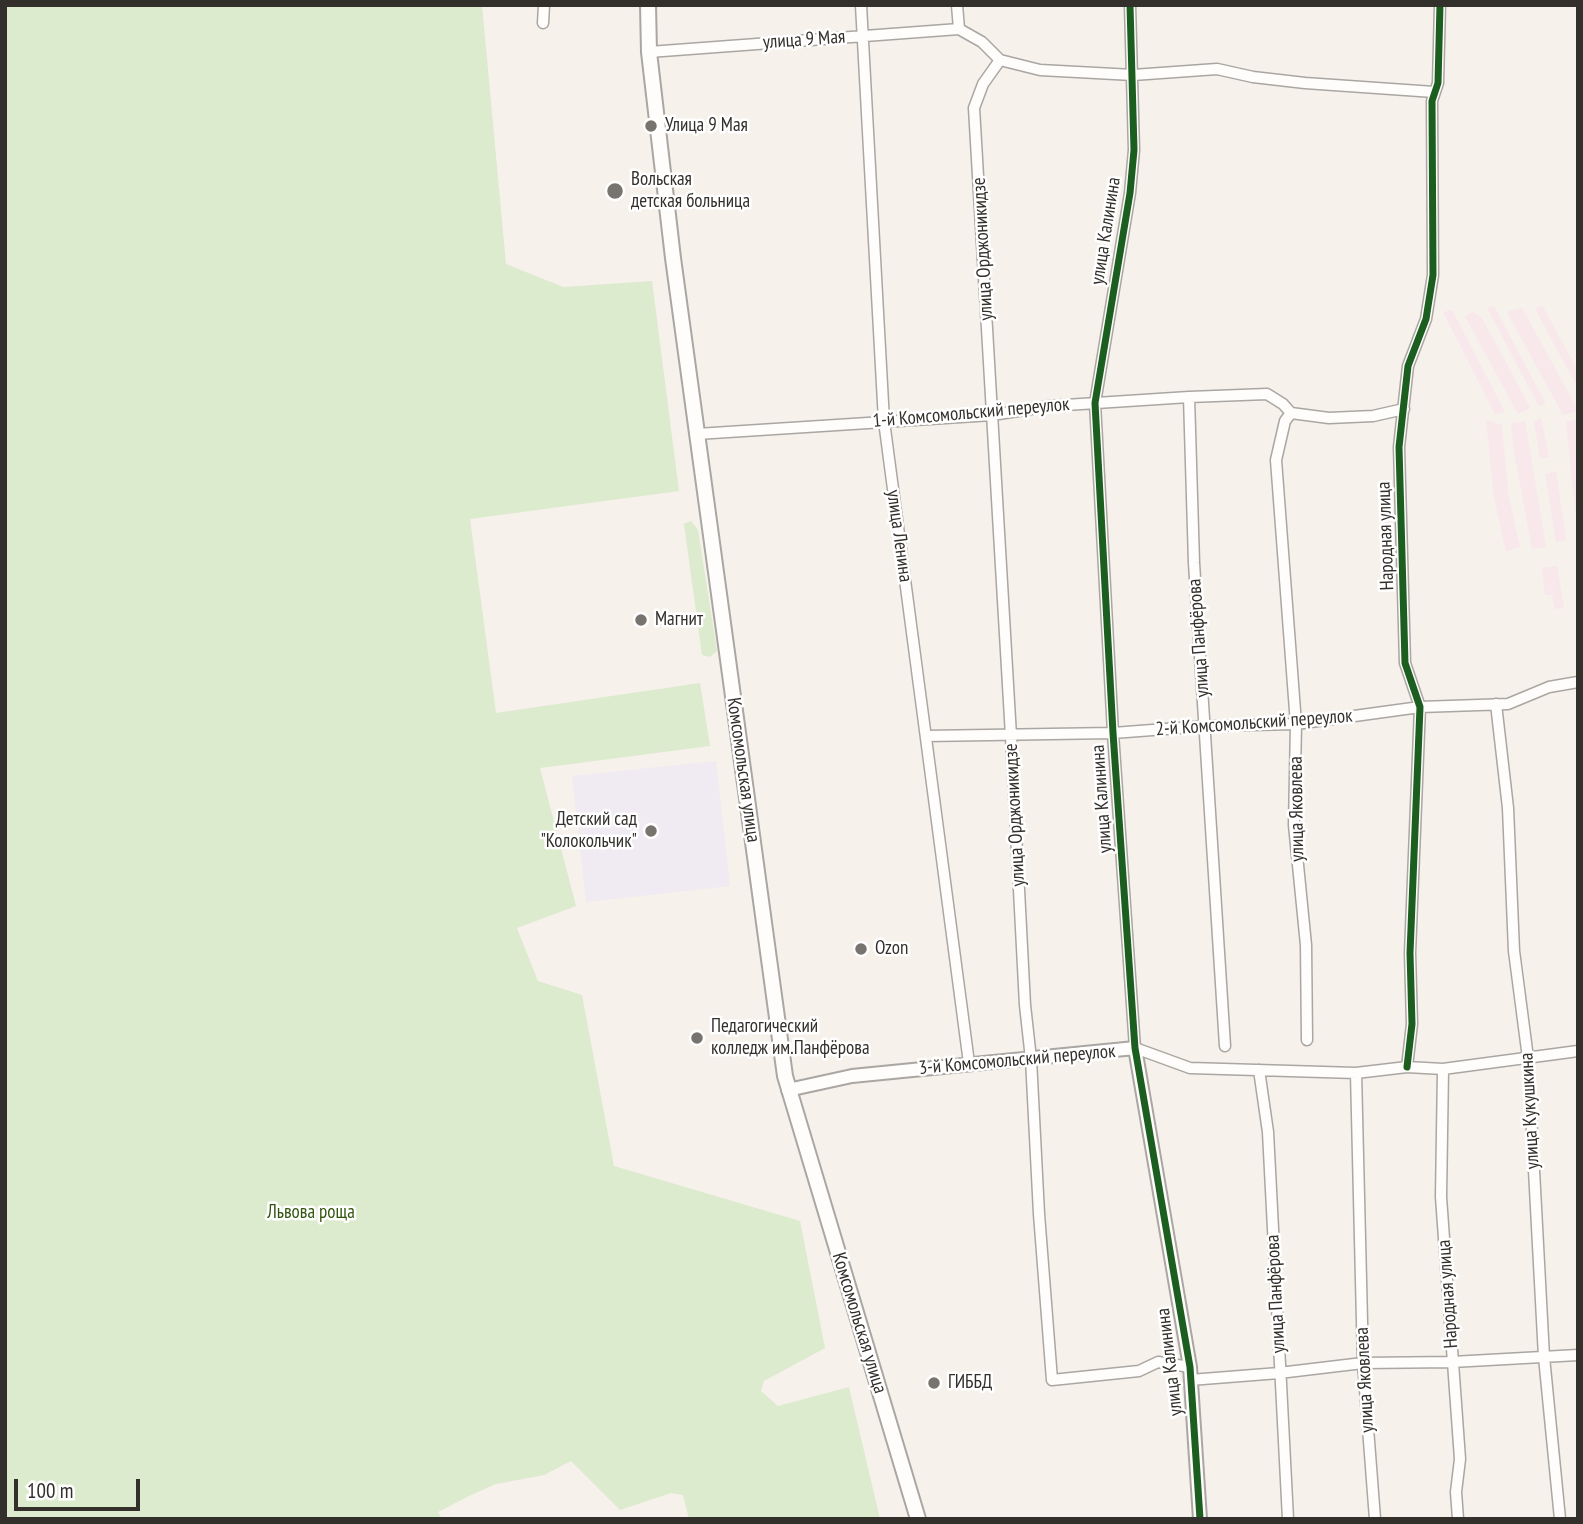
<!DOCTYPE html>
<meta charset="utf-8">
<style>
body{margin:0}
#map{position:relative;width:1583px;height:1524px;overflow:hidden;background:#f6f1eb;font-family:"PT Sans Narrow",sans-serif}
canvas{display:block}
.frame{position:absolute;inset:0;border:7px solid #332f2b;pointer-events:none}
.scale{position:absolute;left:14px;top:1479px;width:126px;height:32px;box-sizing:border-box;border:4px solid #332f2b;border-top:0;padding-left:9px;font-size:21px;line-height:24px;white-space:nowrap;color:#332f2b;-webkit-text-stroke:5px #fff;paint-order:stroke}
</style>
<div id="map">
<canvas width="1583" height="1524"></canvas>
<div class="frame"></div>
<div class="scale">100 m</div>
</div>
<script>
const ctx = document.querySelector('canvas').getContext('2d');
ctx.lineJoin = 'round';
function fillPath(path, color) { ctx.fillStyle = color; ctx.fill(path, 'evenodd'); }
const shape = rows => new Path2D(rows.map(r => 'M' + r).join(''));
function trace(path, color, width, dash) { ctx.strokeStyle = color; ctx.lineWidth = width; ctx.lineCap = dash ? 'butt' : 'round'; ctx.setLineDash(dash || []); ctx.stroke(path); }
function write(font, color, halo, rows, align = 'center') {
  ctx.font = font + ' "PT Sans Narrow",sans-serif'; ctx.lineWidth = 5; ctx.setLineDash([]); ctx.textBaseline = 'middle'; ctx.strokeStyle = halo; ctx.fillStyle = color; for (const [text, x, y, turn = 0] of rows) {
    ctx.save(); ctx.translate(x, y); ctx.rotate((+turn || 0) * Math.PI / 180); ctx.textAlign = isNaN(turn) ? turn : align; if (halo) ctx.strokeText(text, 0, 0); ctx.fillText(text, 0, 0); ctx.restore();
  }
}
fillPath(shape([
 [1542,305,1578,371,1578,388,1535,309],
 [1494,306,1546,404,1539,406,1487,308],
 [1522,308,1578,410,1578,411,1563,415,1507,312],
 [1452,310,1505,412,1495,414,1443,312],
 [1473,312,1482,318,1530,408,1518,414,1465,316],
 [1541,418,1549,457,1540,458,1534,422],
 [1578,419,1578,537,1566,422],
 [1486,420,1502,425,1508,493,1520,547,1506,552,1494,497],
 [1525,421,1546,547,1532,549,1514,451,1511,423],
 [1556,471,1566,540,1556,542,1545,474],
 [1557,566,1564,608,1555,609,1552,595,1545,595,1542,568]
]), '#f8e8ec');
fillPath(shape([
 [716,761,730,886,586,902,572,776]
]), '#f0eaf3');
fillPath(shape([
 [5,5,482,5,506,264,563,287,652,281,679,491,470,519,496,713,700,683,710,746,540,768,576,906,517,928,538,981,582,995,614,1166,800,1221,825,1348,764,1381,761,1391,778,1406,849,1387,880,1519,689,1519,683,1495,671,1493,620,1510,571,1461,544,1475,496,1484,471,1495,438,1512,442,1519,5,1519],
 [691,521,698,530,717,651,710,657,702,655,684,524]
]), '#dceacd');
const minor = shape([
 [861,5,884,421,969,1063],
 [957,5,959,29],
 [1130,5,1134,150,1130,193,1095,403,1113,733,1135,1048,1190,1068,1356,1073,1407,1067,1443,1069,1578,1051],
 [543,23,544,5],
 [959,29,982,42,1000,60,1040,70,1133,75,1217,69,1253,77,1305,83,1434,92],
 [649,52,959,29],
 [1000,60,983,84,974,108,1011,736,1025,1005,1031,1059,1039,1214,1052,1380,1139,1371,1158,1362,1190,1367],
 [1189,397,1194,563,1225,1046],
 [1291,413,1285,421,1276,460,1296,724,1294,825,1306,945,1307,1040],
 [697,434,992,415,1050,406,1189,397,1267,394,1283,404,1291,413,1329,418,1373,416,1404,409],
 [1496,704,1508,808,1514,951,1528,1058,1544,1357,1560,1519],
 [926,736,1113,733,1205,726,1296,724,1420,707,1508,704,1549,687,1578,682],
 [1407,1067,1412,1024,1410,953,1420,707,1405,663,1399,447,1408,366,1426,319,1433,275,1432,101,1438,83,1440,5],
 [1443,1069,1441,1197,1460,1459,1456,1492,1458,1519],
 [1259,1070,1268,1132,1288,1519],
 [1356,1073,1363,1363,1375,1519],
 [1190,1380,1279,1373,1363,1363,1452,1362,1578,1355]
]);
const tertiary = shape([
 [788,1090,852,1076,1135,1048,1190,1367,1200,1519]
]);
const secondary = shape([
 [648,5,649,52,673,258,785,1076,918,1519]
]);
trace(minor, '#aaa6a1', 13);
trace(tertiary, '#aaa6a1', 16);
trace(secondary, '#aaa6a1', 18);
trace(minor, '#fefdfc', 10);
trace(tertiary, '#fefdfc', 12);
trace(secondary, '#fefdfc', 14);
trace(shape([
 [1130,5,1134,150,1130,193,1095,403,1113,733,1135,1048,1190,1367,1200,1519],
 [1407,1067,1412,1024,1410,953,1420,707,1405,663,1399,447,1408,366,1426,319,1433,275,1432,101,1438,83,1440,5]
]), '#1b5e20', 7);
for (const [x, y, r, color] of [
 [651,126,7,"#77736e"],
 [615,191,9,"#77736e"],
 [641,620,7,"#77736e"],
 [651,831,7,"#77736e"],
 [861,949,7,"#77736e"],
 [697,1038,7,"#77736e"],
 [934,1383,7,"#77736e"]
]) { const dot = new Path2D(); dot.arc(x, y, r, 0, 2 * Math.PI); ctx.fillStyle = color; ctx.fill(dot); trace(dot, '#fff', 2.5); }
write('19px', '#332f2b', '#fff', [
 ["улица 9 Мая",804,40,-4],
 ["улица Калинина",1106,231,-81],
 ["улица Орджоникидзе",983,249,-93],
 ["1-й Комсомольский переулок",971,413,-5],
 ["улица Ленина",899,536,82],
 ["Народная улица",1386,536,-92],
 ["улица Панфёрова",1199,638,-94],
 ["2-й Комсомольский переулок",1254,723,-4],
 ["Комсомольская улица",743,770,82],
 ["улица Калинина",1102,799,-94],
 ["улица Яковлева",1297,809,-91],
 ["улица Орджоникидзе",1015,815,-93],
 ["3-й Комсомольский переулок",1017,1060,-5],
 ["улица Кукушкина",1530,1111,-93],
 ["улица Панфёрова",1276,1294,-93],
 ["Народная улица",1448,1294,-94],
 ["Комсомольская улица",859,1323,73],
 ["улица Калинина",1170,1362,-97],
 ["улица Яковлева",1365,1380,-93]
]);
write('19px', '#332f2b', '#fff', [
 ["Улица 9 Мая",665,126],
 ["Вольская",631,180],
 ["детская больница",631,202],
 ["Магнит",655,620],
 ["Детский сад",637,820,"right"],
 ["\"Колокольчик\"",637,842,"right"],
 ["Ozon",875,949],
 ["Педагогический",711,1027],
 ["колледж им.Панфёрова",711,1049],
 ["ГИББД",948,1383]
], 'left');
write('19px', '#31550d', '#fff', [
 ["Львова роща",311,1213]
]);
</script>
